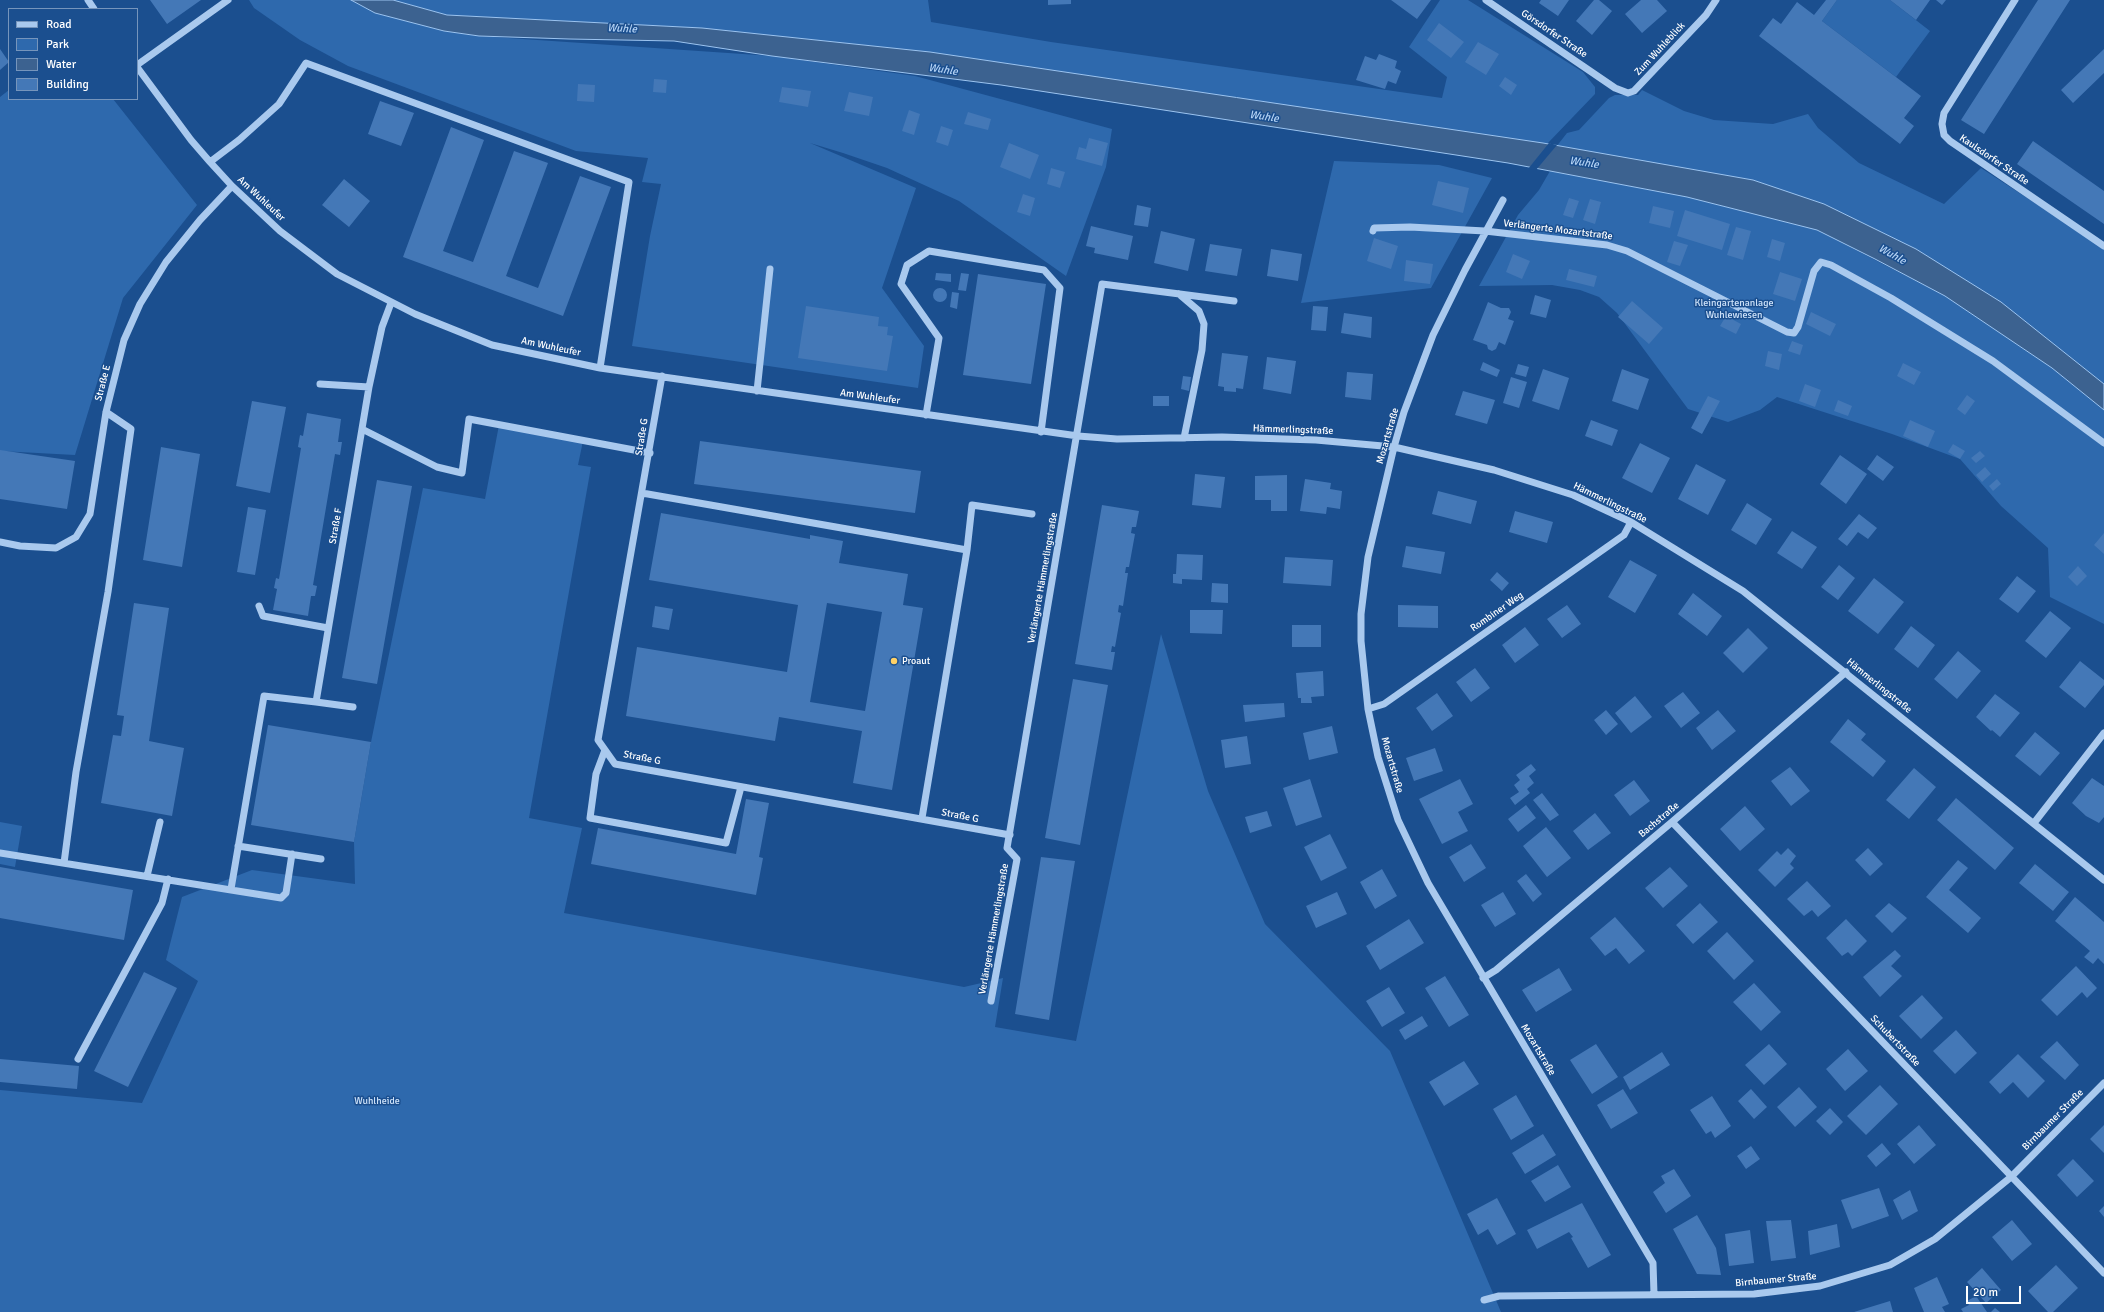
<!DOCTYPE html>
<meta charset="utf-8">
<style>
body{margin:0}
#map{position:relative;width:2104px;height:1312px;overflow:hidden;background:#1b4f8f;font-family:Signika,sans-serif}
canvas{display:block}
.legend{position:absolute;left:8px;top:8px;width:130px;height:92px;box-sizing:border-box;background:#1b4f8f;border:1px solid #7695bc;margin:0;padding:5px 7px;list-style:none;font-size:12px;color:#fff}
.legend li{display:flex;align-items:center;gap:8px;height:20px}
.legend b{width:20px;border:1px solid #7695bc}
.scale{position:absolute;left:1966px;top:1286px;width:55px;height:18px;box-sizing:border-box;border:2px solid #fff;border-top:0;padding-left:5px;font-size:12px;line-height:14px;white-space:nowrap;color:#fff;-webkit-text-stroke:3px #1b4f8f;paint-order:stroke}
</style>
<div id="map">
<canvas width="2104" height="1312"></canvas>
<ul class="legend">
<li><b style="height:5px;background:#a9c9ee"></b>Road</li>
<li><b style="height:11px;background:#2e69ad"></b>Park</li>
<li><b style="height:11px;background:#3c6290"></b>Water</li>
<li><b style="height:11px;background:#4478b7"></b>Building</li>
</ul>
<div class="scale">20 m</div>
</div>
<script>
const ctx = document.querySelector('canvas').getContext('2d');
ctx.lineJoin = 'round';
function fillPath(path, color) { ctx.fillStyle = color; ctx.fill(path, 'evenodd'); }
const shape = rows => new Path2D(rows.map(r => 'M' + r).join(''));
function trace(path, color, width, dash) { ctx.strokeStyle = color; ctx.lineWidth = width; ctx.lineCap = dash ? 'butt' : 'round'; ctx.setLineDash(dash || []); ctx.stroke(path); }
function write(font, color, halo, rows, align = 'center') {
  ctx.font = font + ' Signika,sans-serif'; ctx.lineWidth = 3; ctx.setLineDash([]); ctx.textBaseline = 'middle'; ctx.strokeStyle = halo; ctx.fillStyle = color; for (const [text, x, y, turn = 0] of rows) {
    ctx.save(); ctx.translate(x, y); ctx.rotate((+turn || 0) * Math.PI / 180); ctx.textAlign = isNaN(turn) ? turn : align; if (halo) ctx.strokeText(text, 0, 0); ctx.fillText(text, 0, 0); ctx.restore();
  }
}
fillPath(shape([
 [249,0,351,0,375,13,444,31,479,36,772,56,915,76,1112,129,1106,167,1066,276,959,201,887,168,843,153,810,143,916,188,882,288,924,346,918,388,632,346,650,236,661,184,642,182,648,158,576,151,348,66,300,40,254,8],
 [393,0,928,0,931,22,1051,42,1442,98,1447,77,1409,47,1440,0,1468,0,1583,72,1595,87,1595,94,1547,144,930,52,702,28,447,15],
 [1837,0,1890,0,1930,31,1896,77,1822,21],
 [9,90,9,99,113,99,197,205,123,298,75,455,0,451,0,97],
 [1642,90,1684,111,1714,120,1773,124,1808,114,1818,128,1859,163,1944,204,1981,168,2104,248,2104,384,2000,302,1916,249,1824,204,1753,180,1556,147,1567,133,1579,130,1609,98,1615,95,1638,95],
 [1334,161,1439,165,1492,178,1431,288,1301,303],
 [1550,171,1687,197,1817,230,1945,296,2052,368,2104,410,2104,624,2050,597,2048,548,2001,506,1960,459,1892,434,1777,397,1760,410,1728,422,1688,409,1617,313,1599,297,1580,290,1552,285,1479,286,1518,215,1539,190],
 [499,425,583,441,578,465,591,467,529,818,582,828,564,913,964,987,1003,978,995,1027,1076,1041,1161,634,1208,791,1265,924,1390,1051,1501,1312,0,1312,0,1090,142,1103,198,981,166,960,182,897,252,870,355,884,354,842,371,742,423,488,485,499],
 [0,822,22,826,15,867,0,864]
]), '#2e69ad');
const water = shape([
 [351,0,393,0,447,15,702,28,930,52,1543,143,1753,180,1824,204,1916,249,2001,302,2104,384,2104,410,2052,368,1945,296,1875,259,1817,230,1687,197,1508,163,1001,85,772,56,674,41,569,39,479,36,444,31,375,13,351,0]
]);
fillPath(water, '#3c6290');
trace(water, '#9cc4f0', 1);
fillPath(shape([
 [1549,143,1557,145,1536,170,1528,169]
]), '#1b4f8f');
fillPath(shape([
 [150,0,201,0,167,24],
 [1048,0,1071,0,1071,4,1048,5],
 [1391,0,1431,0,1417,19],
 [1541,0,1569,0,1558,16,1539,3],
 [1594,0,1599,0,1612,11,1592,35,1576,21],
 [1641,0,1657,0,1667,11,1642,33,1625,14],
 [1826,0,1837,0,1822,21,1921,96,1904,118,1914,126,1900,144,1759,36,1773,18,1781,24,1797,2,1814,15],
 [1890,0,1930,0,1916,20],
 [1936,0,1946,0,1942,5],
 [2038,0,2070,0,1984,134,1961,120],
 [1439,23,1464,42,1451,58,1427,40],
 [1478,42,1499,54,1486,75,1465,62],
 [0,49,9,62,0,70],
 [2104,49,2104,73,2073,103,2061,90],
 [1379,54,1397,61,1395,68,1401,71,1396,84,1388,81,1385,89,1356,80,1365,56,1376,60],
 [1505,77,1517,85,1511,95,1499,86],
 [654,79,667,80,666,93,653,92],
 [578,84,595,85,594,102,577,101],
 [782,87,811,91,808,107,779,102],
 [849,92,873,97,869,116,844,111],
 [380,101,414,113,401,146,368,134],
 [909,110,920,114,914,135,902,131],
 [968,112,991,119,988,130,964,124],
 [941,126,953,130,948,146,936,142],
 [451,127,484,140,443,251,473,262,514,151,548,163,506,276,538,288,580,176,611,187,563,316,403,257],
 [1089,138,1108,143,1102,166,1076,159,1079,147,1086,149],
 [2033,141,2104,191,2104,224,2017,164],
 [1009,143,1039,155,1030,179,1000,167],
 [1051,168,1065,172,1060,188,1047,184],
 [344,179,370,201,349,227,322,205],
 [1438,181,1469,188,1463,213,1432,205],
 [1023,194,1035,198,1030,216,1017,212],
 [1569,198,1579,201,1573,218,1563,215],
 [1590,199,1601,202,1595,224,1583,220],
 [1137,205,1151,208,1148,227,1134,225],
 [1653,206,1674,211,1670,228,1649,223],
 [1685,210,1730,224,1722,250,1677,236],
 [1091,226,1133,236,1128,260,1094,253,1095,248,1086,246],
 [1736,227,1751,231,1743,260,1727,255],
 [1161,231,1195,239,1188,271,1154,263],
 [1374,238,1398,246,1391,269,1367,261],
 [1772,239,1785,243,1780,261,1767,257],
 [1674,241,1688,245,1680,266,1667,262],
 [1210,244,1242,249,1237,276,1205,271],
 [1271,249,1302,254,1298,281,1267,276],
 [1513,254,1530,261,1522,279,1506,272],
 [1406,260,1433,264,1430,284,1404,281],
 [1569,269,1597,276,1594,287,1566,280],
 [1780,272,1802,279,1795,301,1773,294],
 [936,273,951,274,951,282,935,280],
 [961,273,969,274,966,291,958,290],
 [978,274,1046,284,1031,384,963,375],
 '933 295a7 7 0 1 1 14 0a7 7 0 1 1-14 0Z',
 [952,292,959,293,957,309,950,307],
 [1535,295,1551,300,1546,318,1530,314],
 [1632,301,1663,328,1649,344,1618,317],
 [1488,302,1501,308,1509,308,1511,312,1508,319,1514,321,1505,345,1499,342,1496,349,1492,351,1488,349,1487,345,1473,340],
 [806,306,879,317,878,326,888,327,887,335,893,336,887,371,798,358],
 [1313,306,1328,307,1326,331,1311,330],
 [1811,312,1836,324,1830,336,1806,324],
 [1344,313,1372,317,1371,338,1341,333],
 [1726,316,1741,324,1736,334,1720,326],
 [1792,341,1803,345,1800,355,1788,351],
 [1768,351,1782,354,1779,370,1765,366],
 [1222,353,1248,356,1243,389,1236,388,1236,392,1224,391,1224,387,1218,386],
 [1267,357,1296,361,1291,394,1263,389],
 [1483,362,1500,370,1497,377,1480,370],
 [1903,363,1921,372,1914,385,1897,376],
 [1518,364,1529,367,1526,377,1515,374],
 [1543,369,1569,378,1559,410,1532,401],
 [1622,369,1649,379,1638,410,1612,401],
 [1347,372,1373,374,1371,400,1345,397],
 [1183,376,1191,377,1189,391,1181,389],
 [1511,377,1527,382,1519,408,1503,403],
 [1805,384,1821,390,1815,407,1799,401],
 [1463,391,1495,400,1487,424,1455,415],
 [1967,395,1975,401,1965,415,1957,409],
 [1153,396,1169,396,1169,406,1153,406],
 [1708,396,1720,401,1702,434,1691,428],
 [1838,400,1852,406,1848,416,1834,411],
 [252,401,286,407,270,493,236,486],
 [307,413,341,419,338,442,342,442,340,455,335,454,313,585,317,586,315,596,311,596,308,616,273,610,277,589,274,588,276,578,279,579,301,448,298,447,300,435,303,436],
 [1591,420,1618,430,1612,446,1585,436],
 [1910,420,1935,431,1928,447,1903,436],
 [700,441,921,471,915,513,694,484],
 [1640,443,1670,458,1652,493,1622,478],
 [1953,444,1965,451,1960,459,1948,452],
 [161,447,200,454,182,567,143,560],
 [0,450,75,461,67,509,0,499],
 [1980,451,1985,456,1976,463,1971,458],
 [1840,455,1867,474,1846,504,1820,484],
 [1877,455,1894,467,1883,481,1867,469],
 [1696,464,1726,480,1708,515,1678,499],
 [1985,467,1991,474,1982,482,1976,475],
 [1195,474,1225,477,1221,508,1192,505],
 [1287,475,1287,511,1271,511,1271,500,1255,500,1255,476],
 [1305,479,1331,483,1330,489,1342,491,1340,509,1327,507,1326,514,1300,511],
 [1997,479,2001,484,1993,491,1989,486],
 [377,480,412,486,377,684,342,678],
 [1438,491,1477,501,1471,524,1432,514],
 [1747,503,1772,519,1756,545,1731,530],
 [1102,505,1139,511,1136,527,1132,527,1131,533,1135,534,1129,567,1126,567,1125,573,1128,573,1123,606,1119,605,1118,612,1121,613,1115,647,1112,646,1111,652,1115,652,1112,670,1075,664],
 [248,507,266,510,255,575,237,572],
 [1515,511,1553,522,1547,543,1509,532],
 [661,513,810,539,810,535,843,541,839,563,908,574,903,605,923,608,892,790,853,783,862,731,779,717,775,741,626,716,637,647,787,672,798,605,649,580],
 [827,603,882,612,865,711,810,702],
 [1859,514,1877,528,1868,539,1858,532,1847,546,1838,539],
 [1792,531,1817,547,1802,569,1777,553],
 [2104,533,2104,554,2094,545],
 [1406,546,1445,552,1441,574,1402,567],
 [1177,554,1203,555,1202,580,1182,579,1182,584,1173,583,1173,574,1176,574],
 [1285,557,1333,560,1331,586,1283,583],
 [1630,560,1657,575,1635,613,1608,597],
 [1839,565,1855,578,1838,600,1821,587],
 [2078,566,2087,576,2077,586,2068,577],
 [1497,572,1509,583,1502,591,1490,580],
 [2017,576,2036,591,2018,613,1999,599],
 [1874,578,1904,602,1878,634,1848,611],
 [1212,583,1228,584,1228,603,1211,602],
 [1693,593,1722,616,1707,636,1678,614],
 [134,603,169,608,149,741,184,748,172,816,101,803,113,735,121,736,124,716,117,715],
 [1398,605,1438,606,1438,628,1398,627],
 [1567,605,1581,624,1562,638,1547,619],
 [655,606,673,609,669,630,652,627],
 [1190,610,1223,610,1222,634,1190,633],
 [2050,611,2071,628,2046,658,2025,641],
 [1292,625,1321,625,1321,647,1292,647],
 [1911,626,1935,645,1918,668,1894,649],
 [1525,627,1539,645,1515,663,1502,645],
 [1748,628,1768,648,1743,673,1723,653],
 [1958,651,1981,671,1957,699,1934,679],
 [2080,661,2104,680,2104,685,2085,708,2059,687],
 [1475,668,1490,688,1471,702,1456,682],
 [1323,671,1324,696,1311,697,1312,703,1301,703,1301,698,1298,698,1296,673],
 [1073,679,1108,685,1080,845,1045,838],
 [1683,692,1700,713,1681,728,1664,706],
 [1437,693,1453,716,1432,731,1416,708],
 [1995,694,2020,713,2000,737,1992,730,1991,731,1976,717],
 [1635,696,1652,717,1631,733,1615,713],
 [1284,703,1285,717,1245,722,1243,705],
 [1606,710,1618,724,1606,735,1594,720],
 [1718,710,1736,731,1712,750,1696,728],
 [1848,719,1866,734,1861,740,1886,761,1873,777,1830,742],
 [268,725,371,742,354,842,251,825],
 [1332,726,1338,753,1309,760,1303,733],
 [2035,732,2060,753,2040,776,2015,756],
 [1247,736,1251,764,1225,768,1221,740],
 [1435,748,1443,771,1414,781,1406,758],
 [1531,764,1536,770,1529,776,1534,783,1527,789,1530,793,1515,805,1510,798,1519,792,1514,785,1520,780,1516,775],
 [1790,767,1810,791,1791,806,1771,781],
 [1914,768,1936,787,1909,819,1886,800],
 [2092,778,2104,786,2104,817,2099,823,2086,816,2072,803],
 [1310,779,1322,817,1296,826,1283,788],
 [1460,779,1473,804,1458,812,1468,831,1442,844,1419,799],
 [1634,780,1650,801,1630,816,1614,795],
 [1542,793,1559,815,1550,821,1533,800],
 [1956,798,2014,848,1995,870,1937,820],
 [746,799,769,803,759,857,763,858,756,895,591,864,598,828,736,854],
 [1526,805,1536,818,1518,832,1508,819],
 [1745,806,1765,829,1740,851,1720,829],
 [1267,811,1272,826,1250,833,1245,817],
 [1595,813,1611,833,1588,850,1573,831],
 [1546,827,1571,858,1547,877,1523,846],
 [1330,834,1347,868,1321,881,1304,847],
 [1471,844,1486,868,1464,882,1449,857],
 [1788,848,1796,856,1790,864,1794,868,1775,887,1758,870,1777,851,1781,855],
 [1868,848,1883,864,1870,876,1855,860],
 [1041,857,1075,861,1049,1020,1015,1014],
 [1958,860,1968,868,1949,890,1981,918,1968,933,1926,897],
 [2035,864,2069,892,2053,911,2019,883],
 [0,867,133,890,124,940,0,918],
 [1670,867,1688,886,1663,908,1645,888],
 [1382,869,1397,896,1375,909,1360,882],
 [1526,874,1542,894,1533,902,1517,881],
 [1807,881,1831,906,1818,917,1812,910,1804,916,1787,899],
 [1337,892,1347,914,1316,928,1306,906],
 [1503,892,1516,914,1495,927,1481,905],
 [2075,897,2104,922,2104,964,2098,958,2093,964,2084,957,2090,951,2055,921],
 [1700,903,1718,922,1693,944,1676,925],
 [1889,903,1907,918,1892,933,1875,916],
 [1615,917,1645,951,1629,964,1616,948,1605,956,1590,938],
 [1409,919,1424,943,1380,970,1366,946],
 [1846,919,1867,941,1852,956,1848,952,1842,956,1826,938],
 [1727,932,1754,961,1734,980,1707,951],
 [1895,950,1901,956,1891,966,1902,976,1880,997,1863,977],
 [2076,966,2097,988,2087,998,2082,992,2057,1016,2041,1000],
 [1559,968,1572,990,1536,1012,1522,990],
 [144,972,177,988,128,1087,94,1071],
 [1445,976,1469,1015,1449,1027,1425,988],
 [1754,983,1781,1012,1761,1031,1733,1002],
 [1389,987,1405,1013,1382,1027,1366,1001],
 [1922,995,1943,1018,1921,1039,1899,1016],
 [1422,1016,1428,1026,1405,1040,1399,1030],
 [1956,1030,1977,1053,1955,1074,1933,1051],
 [2057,1041,2079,1065,2065,1080,2040,1057],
 [1596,1044,1618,1077,1592,1094,1570,1060],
 [1769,1044,1787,1064,1764,1085,1745,1065],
 [1848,1049,1868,1071,1845,1091,1826,1069],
 [1662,1052,1670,1065,1630,1090,1623,1077],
 [2018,1054,2045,1081,2028,1098,2013,1082,2000,1094,1989,1082],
 [0,1059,79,1066,77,1089,0,1082],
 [1464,1061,1479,1084,1444,1106,1429,1082],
 [1880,1085,1898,1104,1866,1135,1847,1116],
 [1799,1087,1817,1107,1795,1127,1777,1107],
 [1623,1089,1638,1113,1611,1129,1597,1105],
 [1751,1089,1767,1107,1754,1119,1738,1101],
 [1516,1095,1534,1126,1511,1140,1493,1109],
 [1712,1096,1731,1126,1715,1138,1711,1131,1706,1134,1690,1110],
 [1830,1108,1843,1122,1830,1135,1816,1121],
 [1919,1125,1936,1145,1914,1164,1897,1144],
 [2104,1125,2104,1153,2090,1139],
 [1543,1134,1556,1155,1525,1174,1512,1153],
 [1882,1143,1891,1154,1876,1167,1867,1156],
 [1751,1146,1760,1159,1746,1169,1737,1156],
 [2073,1159,2094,1181,2077,1197,2057,1175],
 [1558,1165,1571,1187,1545,1202,1531,1181],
 [1674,1169,1691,1196,1666,1213,1653,1192,1665,1183,1661,1176],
 [1879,1188,1889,1216,1852,1229,1841,1200],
 [1910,1190,1918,1211,1902,1220,1893,1200],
 [1497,1198,1516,1234,1497,1245,1488,1229,1478,1235,1467,1214],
 [1582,1203,1611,1255,1588,1268,1571,1238,1573,1237,1569,1232,1537,1249,1527,1230],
 [2104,1206,2104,1217,2099,1211],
 [1697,1215,1716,1248,1721,1275,1697,1274,1673,1229],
 [1791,1220,1796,1258,1771,1261,1766,1221],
 [2012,1220,2032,1244,2012,1261,1992,1237],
 [1837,1224,1840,1247,1810,1255,1808,1231],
 [1750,1230,1754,1263,1729,1266,1725,1234],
 [2056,1265,2078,1288,2053,1312,2048,1312,2028,1291],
 [1982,1268,2001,1290,1986,1303,1967,1282],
 [1937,1277,1949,1304,1942,1307,1945,1312,1924,1312,1914,1288],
 [1976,1296,1987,1312,1963,1312,1961,1309,1969,1305,1967,1301],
 [1890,1301,1893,1312,1854,1312],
 [1995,1308,2000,1312,1991,1312]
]), '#4478b7');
trace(shape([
 [88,0,94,9],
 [1486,0,1615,88,1628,93,1634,91,1706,15,1716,0],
 [2015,0,1944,113,1942,124,1944,135,1950,141,2104,246],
 [137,65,228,0],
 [137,67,191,140,210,162,232,186,280,231,337,274,415,314,492,345,600,368,1078,436,1117,439,1222,437,1316,440,1394,447,1494,470,1573,495,1631,522,1743,591,2104,880],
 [210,162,239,140,279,104,306,63,629,182,600,368],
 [1503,200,1465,270,1433,335,1404,412,1394,447,1368,557,1361,614,1361,641,1368,709,1378,757,1398,820,1428,883,1653,1263,1654,1294],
 [1373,231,1374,228,1410,227,1485,231,1607,245,1627,251,1787,332,1794,333,1798,327,1814,271,1821,262,1831,265,1891,298,1993,361,2104,443],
 [1179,294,1199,311,1204,324,1202,350,1184,438],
 [662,376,598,740,615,764,1010,835],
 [320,384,369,387],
 [757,391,770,269],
 [926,415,939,338,901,284,907,265,929,251,1044,270,1060,288,1041,432],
 [362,429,437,467,462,473,469,419,650,453],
 [642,493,967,550,922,818],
 [0,542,20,546,56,548,76,537,90,514,106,412,124,340,140,304,166,262,200,220,232,186],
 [967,550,972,505,1032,514],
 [259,606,263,616,328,628],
 [316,702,353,707],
 [1368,709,1384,704,1624,535,1631,522],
 [605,750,596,774,590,818,726,843,741,787],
 [1672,822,2104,1273],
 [2034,823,2104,733],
 [238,846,321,859],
 [0,853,281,898,286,893,292,854],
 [64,863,76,772,108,592,131,429,106,412],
 [147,876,160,822],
 [231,889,264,696,316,702,369,387,382,327,391,303],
 [1483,978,1496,970,1672,822,1846,672],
 [991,1001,1017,859,1007,848,1102,284,1234,301],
 [78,1059,162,903,168,879],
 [1484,1300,1499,1296,1754,1294,1820,1286,1890,1265,1935,1239,2011,1177,2104,1083]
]), '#a9c9ee', 7);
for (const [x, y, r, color] of [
 [894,661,4,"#ffd166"]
]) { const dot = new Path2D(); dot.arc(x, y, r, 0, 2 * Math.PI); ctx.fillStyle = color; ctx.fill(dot); trace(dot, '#1b4f8f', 1.5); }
write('10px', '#fff', '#1b4f8f', [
 ["Görsdorfer Straße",1554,34,34],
 ["Zum Wuhleblick",1660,49,-47],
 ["Kaulsdorfer Straße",1994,160,34],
 ["Am Wuhleufer",261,199,43],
 ["Verlängerte Mozartstraße",1558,230,7],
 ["Am Wuhleufer",551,347,12],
 ["Straße E",103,383,-76],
 ["Am Wuhleufer",870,397,8],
 ["Hämmerlingstraße",1293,430,2],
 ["Mozartstraße",1388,436,-74],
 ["Straße G",642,437,-81],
 ["Hämmerlingstraße",1610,503,26],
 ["Straße F",336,526,-80],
 ["Verlängerte Hämmerlingstraße",1043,578,-80],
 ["Rombiner Weg",1497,612,-35],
 ["Hämmerlingstraße",1879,686,39],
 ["Straße G",642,758,11],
 ["Mozartstraße",1392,765,74],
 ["Straße G",960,816,11],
 ["Bachstraße",1659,820,-40],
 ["Verlängerte Hämmerlingstraße",994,929,-80],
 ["Schubertstraße",1895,1041,46],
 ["Mozartstraße",1538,1050,59],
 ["Birnbaumer Straße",2053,1120,-45],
 ["Birnbaumer Straße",1776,1280,-5]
]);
write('10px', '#cfe3fa', '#1b4f8f', [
 ["Kleingartenanlage",1734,303],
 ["Wuhlewiesen",1734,315],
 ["Wuhlheide",377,1101]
]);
write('10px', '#fff', '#1b4f8f', [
 ["Proaut",902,661]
], 'left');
write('italic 11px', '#b5d3f5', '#1b4f8f', [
 ["Wuhle",622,29,3],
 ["Wuhle",943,70,8],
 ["Wuhle",1264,117,8],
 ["Wuhle",1584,163,8],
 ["Wuhle",1892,255,29]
]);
</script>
